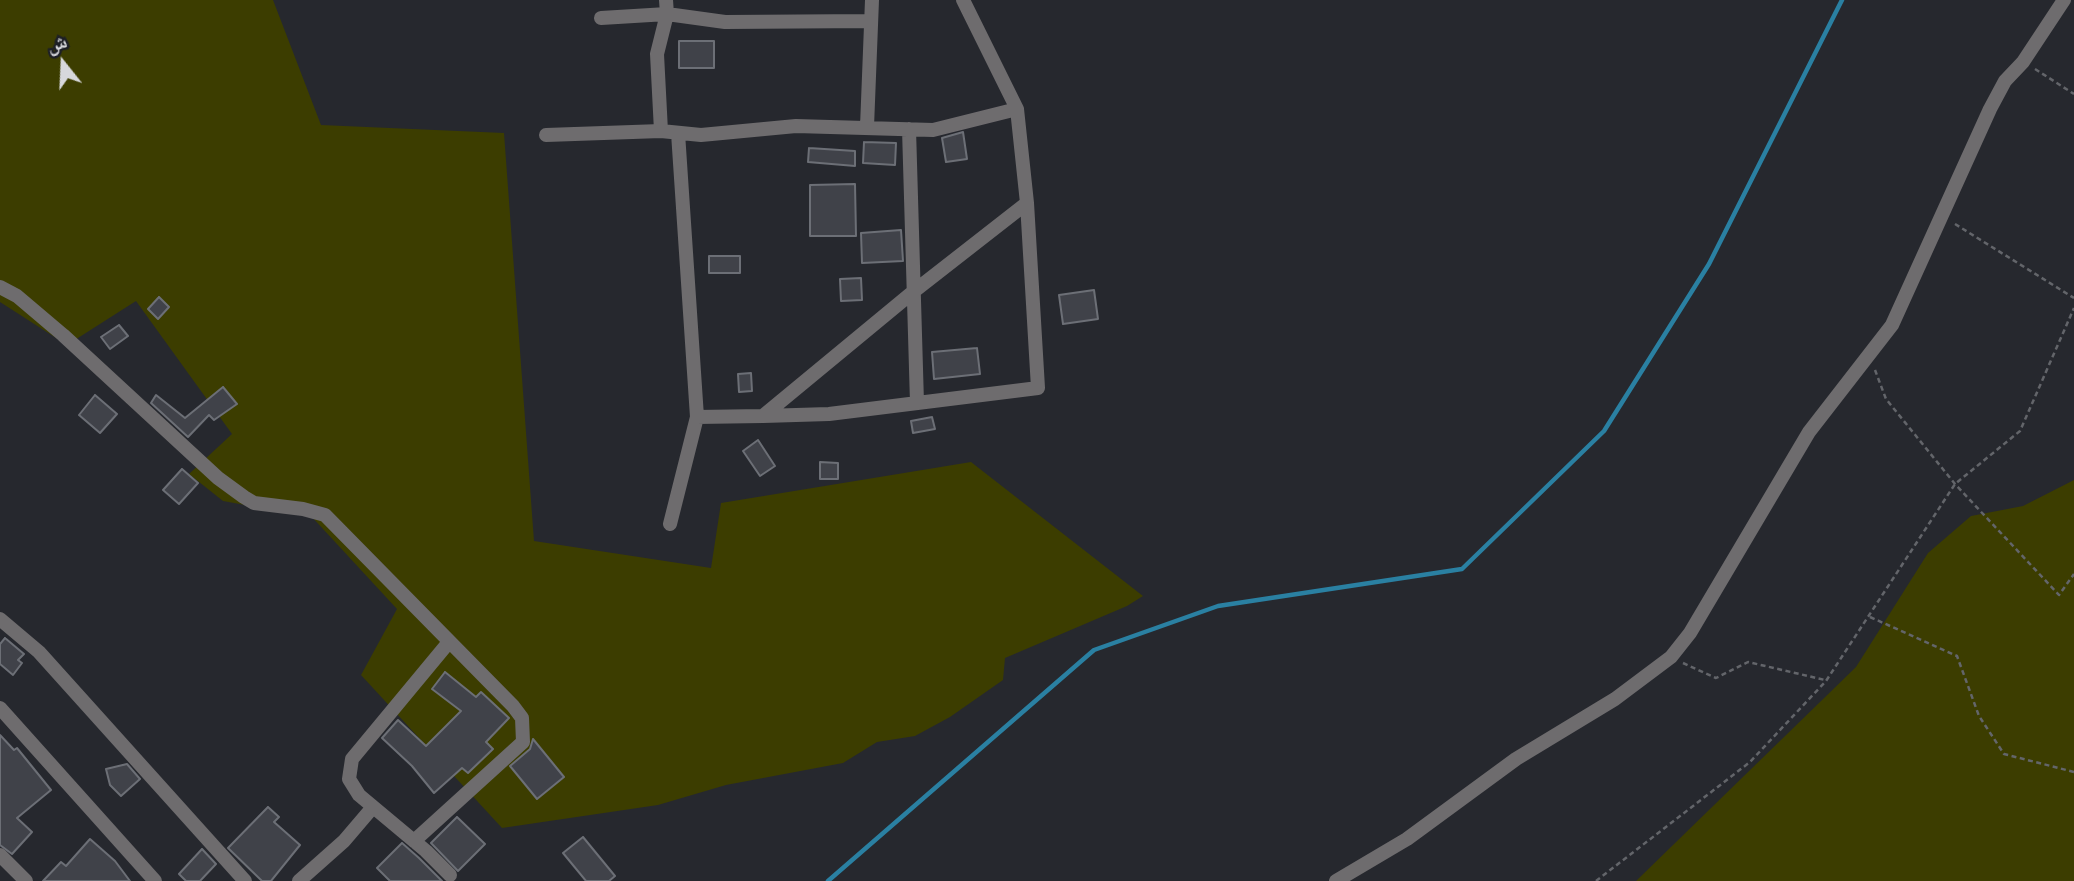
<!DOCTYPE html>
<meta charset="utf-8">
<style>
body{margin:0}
#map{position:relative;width:2074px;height:881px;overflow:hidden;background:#26282e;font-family:"PT Sans Narrow","Noto Naskh Arabic",sans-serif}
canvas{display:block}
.north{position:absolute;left:28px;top:28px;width:70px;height:70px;-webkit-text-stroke:5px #1d1f25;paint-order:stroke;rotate:342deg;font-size:19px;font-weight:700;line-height:28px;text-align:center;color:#d7d8dc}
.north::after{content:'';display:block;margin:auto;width:24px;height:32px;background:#d7d8dc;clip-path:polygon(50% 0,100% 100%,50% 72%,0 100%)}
</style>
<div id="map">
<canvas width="2074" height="881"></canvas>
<div class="north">ش</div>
</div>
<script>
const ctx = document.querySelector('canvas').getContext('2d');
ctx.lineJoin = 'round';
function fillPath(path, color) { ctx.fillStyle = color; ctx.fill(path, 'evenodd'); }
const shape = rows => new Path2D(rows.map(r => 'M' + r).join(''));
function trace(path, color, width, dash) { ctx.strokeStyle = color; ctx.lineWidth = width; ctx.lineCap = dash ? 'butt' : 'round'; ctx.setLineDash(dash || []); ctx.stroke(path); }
fillPath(shape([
 [0,0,273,0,321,125,504,133,534,541,711,568,721,503,971,462,1143,596,1127,606,1005,658,1003,680,950,717,915,736,877,742,843,763,726,785,658,805,502,828,361,675,397,609,299,503,245,505,223,501,189,474,232,434,136,301,67,345,0,302],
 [2074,480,2074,881,1636,881,1856,667,1928,553,1971,516,2023,506]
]), '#3c3d00');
trace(shape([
 [828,881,1094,650,1218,606,1462,569,1604,431,1709,264,1842,0]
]), '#2a80a2', 4.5);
const building = shape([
 [679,41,714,41,714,68,679,68,679,41],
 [963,132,967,159,946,162,942,138,963,132],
 [864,142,896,143,895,165,863,163,864,142],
 [809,148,855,151,855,166,808,162,809,148],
 [855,184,856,236,810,236,810,185,855,184],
 [901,230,903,261,862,263,861,233,901,230],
 [709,256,740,256,740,273,709,273,709,256],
 [861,278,862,300,841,301,840,279,861,278],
 [1094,290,1098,319,1063,324,1059,295,1094,290],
 [159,297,169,307,158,319,148,309,159,297],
 [119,325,128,336,110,349,101,337,119,325],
 [977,348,980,374,934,379,932,352,977,348],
 [751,373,752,391,739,392,738,374,751,373],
 [223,387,237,404,214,420,209,415,188,437,151,403,156,395,185,418,223,387],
 [95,395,117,414,100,433,79,415,95,395],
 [932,417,935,429,913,433,911,421,932,417],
 [758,440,775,466,760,476,743,451,758,440],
 [820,462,838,463,838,479,820,479,820,462],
 [182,469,198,483,179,504,163,490,182,469],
 [5,638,24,654,18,660,22,663,13,675,0,664,0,644,5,638],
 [445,672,476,697,481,692,509,718,486,742,493,749,468,773,462,768,434,793,412,766,382,738,398,720,426,746,461,711,432,689,445,672],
 [0,735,14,750,17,748,51,790,17,818,32,832,12,854,0,845,0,735],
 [533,739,564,777,537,799,510,766,530,749,533,739],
 [127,764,140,779,121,796,110,785,106,769,127,764],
 [268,807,279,817,274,822,300,845,271,881,262,881,228,848,268,807],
 [457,817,485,844,458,871,431,843,457,817],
 [583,837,615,876,609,881,586,881,563,853,583,837],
 [90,839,115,861,130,881,43,881,61,862,66,866,90,839],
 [402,843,419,858,442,881,390,881,377,868,402,843],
 [202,849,216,864,200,881,186,881,179,874,202,849]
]);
fillPath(building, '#404249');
trace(building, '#6c6f76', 2);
trace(shape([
 [2035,69,2074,94],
 [1955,224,2074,298],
 [1875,370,1886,399,1955,484,2059,595,2074,574],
 [1870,617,1957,656,1979,716,2004,754,2074,772],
 [1683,663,1716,678,1748,662,1825,680],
 [1596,881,1750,762,1826,681,1955,484,2020,431,2074,308]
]), '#63656a', 2.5, [5, 3.5]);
trace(shape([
 [601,18,667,14,725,22,871,21],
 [867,127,872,0],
 [909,129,917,403],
 [661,131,657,54,667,14,666,0],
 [678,133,697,417],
 [546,135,661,131,701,135,796,126,933,130,1017,109],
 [0,287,17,296,63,335,218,478,244,497,254,503,303,509,325,515,513,706,522,718,523,742,414,841],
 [763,416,829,414,1038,388,1027,203,1017,109,963,0],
 [670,524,697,417,763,416,913,292,1027,203],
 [0,619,39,652,245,881],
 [449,642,352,759,349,779,359,795,426,851,450,875],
 [0,708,155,881],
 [0,855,26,881],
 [299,881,344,841,373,807],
 [1336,881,1407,839,1516,759,1615,699,1671,657,1690,633,1809,432,1892,325,1990,109,2005,81,2023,62,2064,0]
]), '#6e6c6e', 14);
</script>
